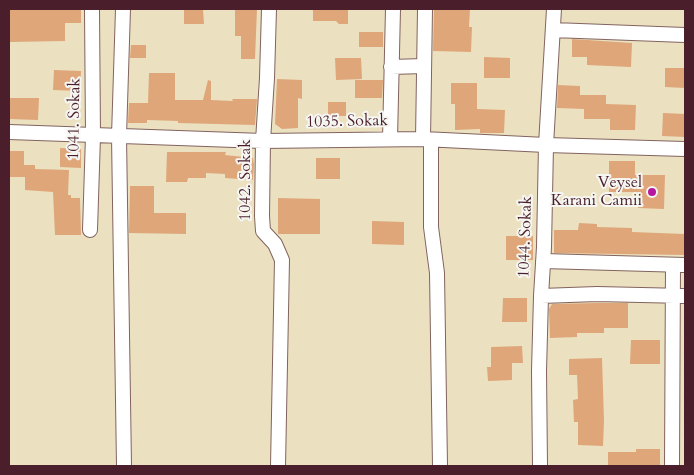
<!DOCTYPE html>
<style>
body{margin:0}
#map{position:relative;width:694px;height:475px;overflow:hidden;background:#ebe1c0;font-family:Cardo,serif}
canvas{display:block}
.frame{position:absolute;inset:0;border:10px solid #4a1f2b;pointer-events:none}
</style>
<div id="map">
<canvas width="694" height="475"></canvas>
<div class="frame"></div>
</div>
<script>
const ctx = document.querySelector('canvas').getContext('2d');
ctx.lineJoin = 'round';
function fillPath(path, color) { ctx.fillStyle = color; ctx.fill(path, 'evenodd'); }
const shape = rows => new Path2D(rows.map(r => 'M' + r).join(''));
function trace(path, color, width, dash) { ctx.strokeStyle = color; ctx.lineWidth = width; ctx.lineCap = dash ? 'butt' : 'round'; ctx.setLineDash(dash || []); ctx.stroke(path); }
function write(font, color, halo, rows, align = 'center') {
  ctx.font = font + ' Cardo,serif'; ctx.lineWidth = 4; ctx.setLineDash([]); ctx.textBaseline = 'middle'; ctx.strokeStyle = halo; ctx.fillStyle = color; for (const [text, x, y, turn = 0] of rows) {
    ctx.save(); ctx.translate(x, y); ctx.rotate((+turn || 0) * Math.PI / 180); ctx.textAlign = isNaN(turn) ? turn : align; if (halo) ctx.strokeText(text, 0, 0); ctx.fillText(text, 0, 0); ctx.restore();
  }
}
fillPath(shape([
 [9,9,81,9,81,23,65,23,65,41,9,42],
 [184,9,203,9,204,24,184,24],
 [235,9,257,9,255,59,241,59,241,36,235,36],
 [313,9,348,9,348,24,339,24,336,21,313,21],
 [434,9,470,9,469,27,472,27,471,52,433,51],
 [359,32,383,32,383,47,359,47],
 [572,39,632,43,631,67,587,65,587,57,572,57],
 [131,45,146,45,146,58,130,58],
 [484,57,510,58,510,78,484,78],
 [335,58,361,58,362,79,336,80],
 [665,68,685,68,685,88,665,87],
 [54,70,81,71,80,91,53,90],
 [149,73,175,73,175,100,203,100,208,80,211,81,211,100,233,101,232,99,257,99,255,125,178,123,178,121,147,120,147,123,128,123,129,103,148,103],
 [277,79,302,80,302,99,298,98,298,128,282,129,275,124],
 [355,80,383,80,382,98,355,98],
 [451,83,477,83,477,109,505,110,504,133,480,133,480,129,455,130,455,104,451,104],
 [558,85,580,86,580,95,606,95,606,104,636,105,635,130,610,130,610,119,584,119,584,109,557,108],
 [9,98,39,98,38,120,9,119],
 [328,102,346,102,346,116,328,116],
 [663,113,685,114,685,137,662,136],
 [60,148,81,149,81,168,60,167],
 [9,151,24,151,24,165,35,165,35,169,69,170,68,195,71,195,71,198,80,198,81,235,55,235,53,192,25,190,25,177,9,177],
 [167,152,226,152,225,155,253,158,254,165,253,180,225,178,225,174,206,173,206,178,188,178,187,182,166,182],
 [316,158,340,158,340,179,316,179],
 [609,161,635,161,635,175,665,175,664,209,638,208,639,192,609,192],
 [130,186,154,186,154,213,186,213,186,234,129,233],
 [278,198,320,199,320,234,278,234],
 [372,221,404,222,404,245,372,244],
 [579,223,597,224,597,227,632,228,632,232,685,234,685,255,554,253,554,230,578,230],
 [506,236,533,236,533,260,506,260],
 [503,298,527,298,527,322,502,322],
 [597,303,628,303,628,328,604,328,604,333,577,333,577,337,550,338,549,309,552,304],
 [631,340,660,340,660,364,630,364],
 [522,346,523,363,512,363,512,380,488,381,487,367,491,367,491,347],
 [602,358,604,421,603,446,578,445,578,422,574,422,573,400,578,399,577,375,569,375,569,359],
 [636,449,660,449,660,466,608,466,608,452,636,452]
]), '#dfa679');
const minor = shape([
 [123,9,119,136,124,466],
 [269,9,267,78,263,141,262,216,263,231,275,244,282,260,278,466],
 [553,30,685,35],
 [391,67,424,66],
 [9,132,263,141,423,139,546,145,685,149],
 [390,139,393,9],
 [423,139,425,9],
 [431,140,431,227,437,273,440,466],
 [90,230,93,136,92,9],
 [543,261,685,265],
 [541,296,597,294,685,296],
 [540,466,539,371,541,296,544,247,546,145,554,9],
 [672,466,673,265]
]);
trace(minor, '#82635f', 16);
trace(minor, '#fff', 14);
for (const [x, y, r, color] of [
 [652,192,5,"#b5179e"]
]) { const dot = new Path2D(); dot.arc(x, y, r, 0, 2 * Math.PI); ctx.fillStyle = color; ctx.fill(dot); trace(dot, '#f6f6f2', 2); }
write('16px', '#4a1f2b', '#f6f6f2', [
 ["1041. Sokak",75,119,-89],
 ["1035. Sokak",347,122,-1],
 ["1042. Sokak",246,180,-90],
 ["1044. Sokak",526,237,-88]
]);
write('16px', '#4a1f2b', '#f6f6f2', [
 ["Veysel",642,183],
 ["Karani Camii",642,201]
], 'right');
</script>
